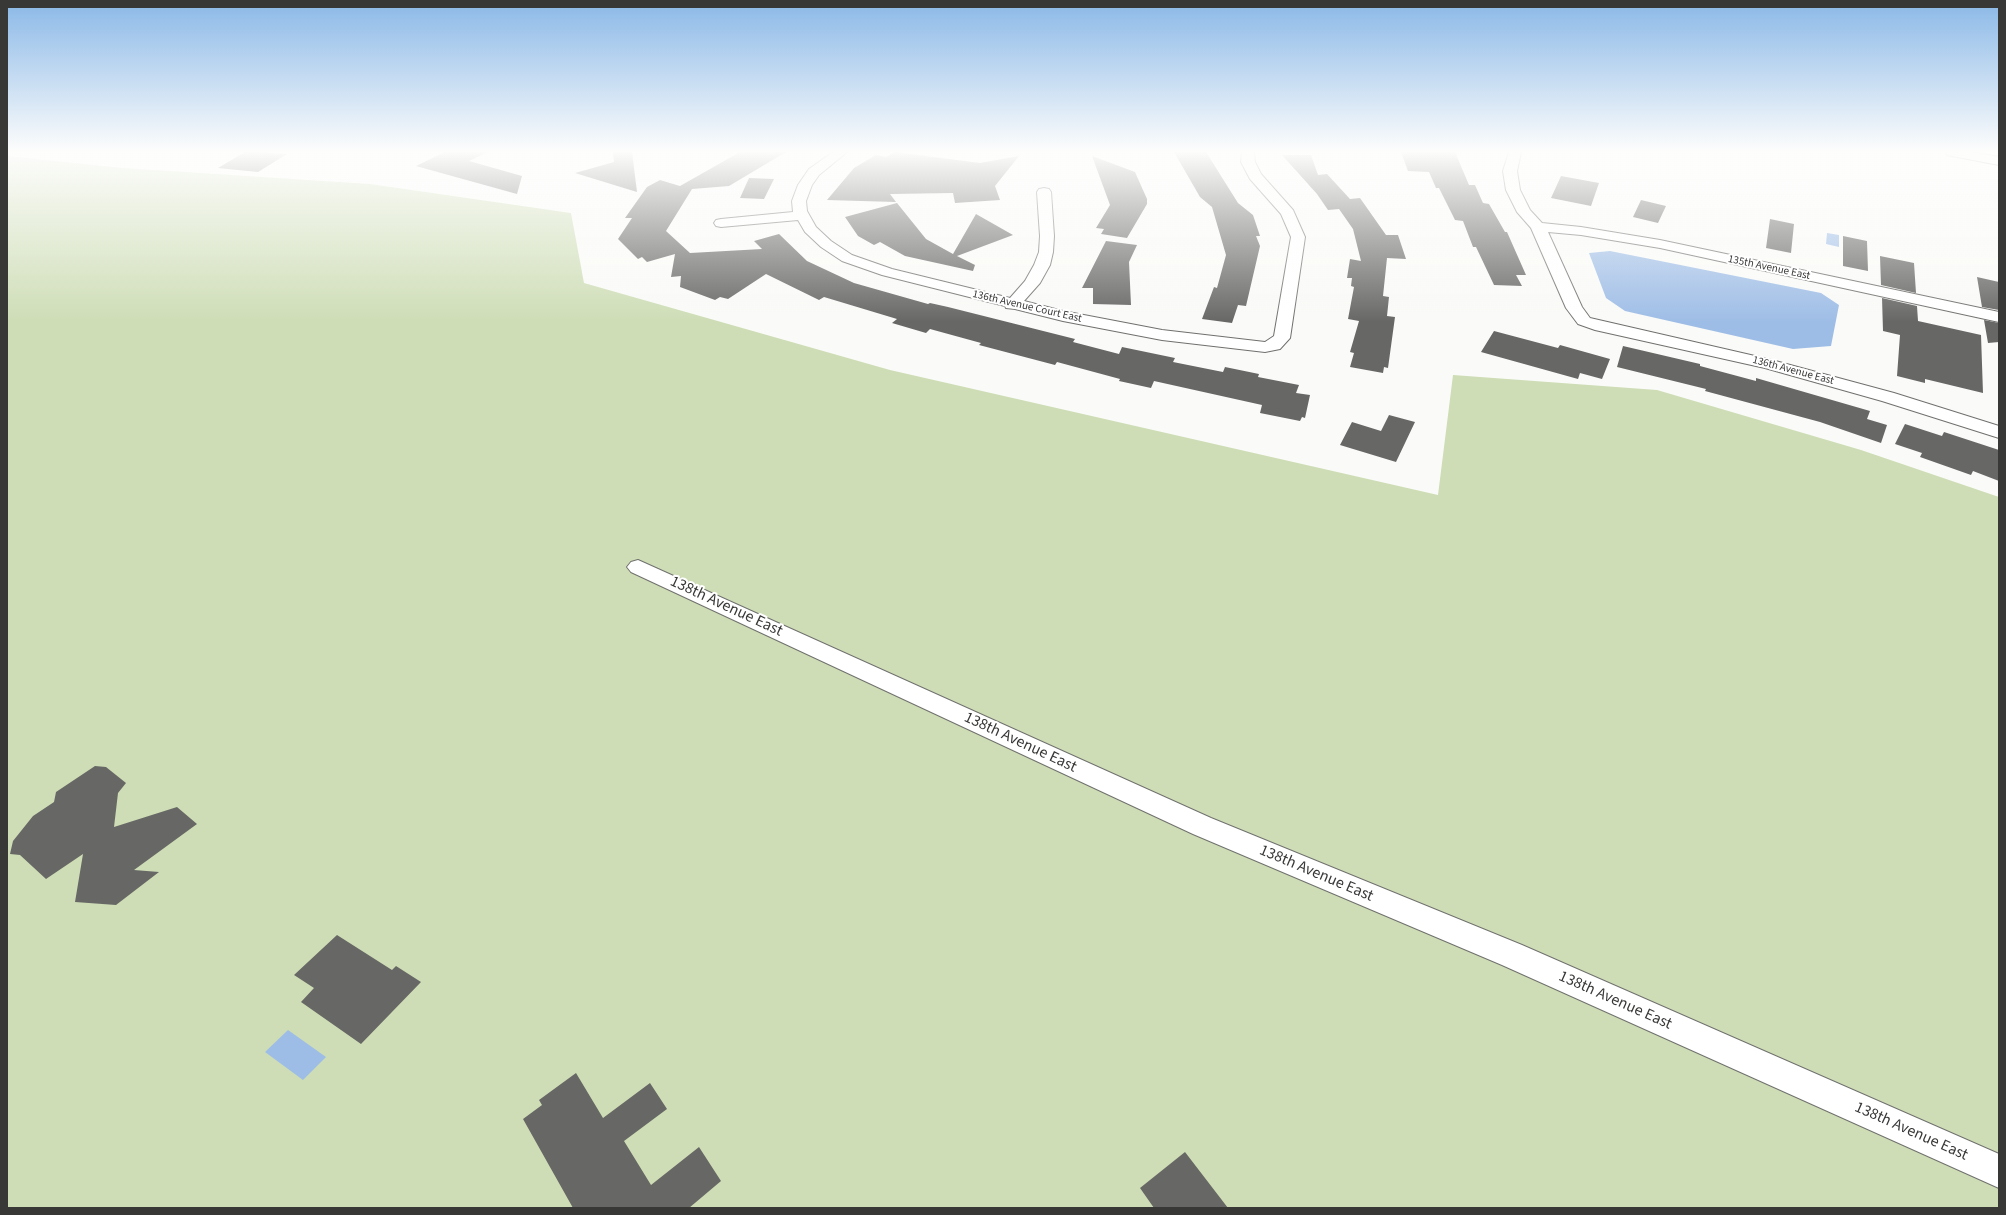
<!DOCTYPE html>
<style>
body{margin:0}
#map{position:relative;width:2006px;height:1215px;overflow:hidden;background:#fafbf8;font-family:"Source Sans 3",sans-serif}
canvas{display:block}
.frame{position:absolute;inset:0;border:8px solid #383937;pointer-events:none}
</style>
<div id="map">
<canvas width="2006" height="1215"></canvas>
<div class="frame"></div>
</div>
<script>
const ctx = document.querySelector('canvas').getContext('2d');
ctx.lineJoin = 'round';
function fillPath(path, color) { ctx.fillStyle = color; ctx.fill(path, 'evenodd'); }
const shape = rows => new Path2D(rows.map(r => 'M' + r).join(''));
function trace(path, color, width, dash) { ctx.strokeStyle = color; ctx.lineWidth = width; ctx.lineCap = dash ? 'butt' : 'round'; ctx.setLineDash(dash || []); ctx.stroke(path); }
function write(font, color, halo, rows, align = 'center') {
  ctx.font = font + ' "Source Sans 3",sans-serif'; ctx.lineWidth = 4; ctx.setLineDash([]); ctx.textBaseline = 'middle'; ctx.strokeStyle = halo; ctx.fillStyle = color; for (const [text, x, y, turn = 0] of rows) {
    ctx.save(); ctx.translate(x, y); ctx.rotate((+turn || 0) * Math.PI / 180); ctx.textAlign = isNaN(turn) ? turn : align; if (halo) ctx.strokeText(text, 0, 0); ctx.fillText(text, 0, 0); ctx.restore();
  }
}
fillPath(shape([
 [7,156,122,168,370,184,571,213,584,283,890,370,1438,495,1453,375,1657,390,1861,450,1999,497,1999,1208,7,1208]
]), '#ceddb6');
fillPath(shape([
 [1827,233,1839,235,1839,247,1826,244],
 [1610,251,1821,293,1839,305,1831,346,1793,349,1625,311,1606,298,1589,253],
 [288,1030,326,1057,303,1080,265,1052]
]), '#9ebde6');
fillPath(shape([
 [245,152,256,152,287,154,258,172,218,168],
 [445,152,488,152,469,161,522,176,517,194,416,166],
 [613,152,632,152,637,192,575,173,614,162],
 [740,152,786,152,729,186,692,189,666,231,690,253,762,249,754,241,779,234,807,261,854,283,928,304,930,303,948,307,1075,339,1073,342,1119,354,1122,347,1175,358,1173,362,1223,372,1225,367,1259,374,1258,377,1299,385,1296,393,1310,395,1305,418,1302,417,1300,421,1260,413,1262,405,1154,381,1151,388,1119,381,1120,379,1057,362,1055,365,979,345,981,343,930,329,926,333,892,323,897,319,824,297,819,300,766,274,728,299,720,297,715,300,680,287,681,276,671,277,675,254,647,262,642,257,638,259,618,239,632,218,625,218,647,187,660,180,680,186],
 [895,152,980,163,1019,156,995,186,1000,200,955,203,953,193,890,194,896,202,827,200,854,168,876,155,886,157],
 [1174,152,1206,152,1238,203,1253,215,1260,236,1256,236,1260,246,1246,306,1238,305,1232,323,1202,319,1214,287,1217,288,1226,255,1212,207,1200,197],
 [1401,152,1455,152,1469,185,1475,185,1483,203,1489,204,1505,232,1507,232,1526,275,1516,275,1522,286,1494,285,1476,247,1473,247,1463,221,1455,220,1439,188,1436,188,1429,172,1408,171],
 [1282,155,1311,155,1318,175,1327,174,1350,199,1360,198,1386,235,1398,235,1406,259,1387,258,1383,296,1389,297,1387,316,1395,317,1388,368,1384,367,1383,373,1350,367,1354,353,1350,352,1359,321,1348,319,1354,287,1351,286,1352,278,1347,278,1350,259,1361,261,1353,229,1339,209,1328,210,1317,194],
 [1092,156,1135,172,1147,199,1147,204,1127,238,1101,234,1104,229,1096,228,1110,205],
 [1561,176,1599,183,1591,206,1551,198],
 [749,178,774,179,764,199,740,198],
 [1641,200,1666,206,1658,223,1633,217],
 [897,203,926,239,953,254,976,214,1013,235,957,256,975,265,973,271,905,256,880,242,874,245,858,236,845,217],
 [1770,219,1794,224,1791,253,1766,248],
 [1843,236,1867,241,1868,271,1843,266],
 [1106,241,1137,245,1129,262,1131,305,1093,304,1093,288,1082,288],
 [1880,256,1914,263,1916,293,1881,285],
 [1977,277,1999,282,1999,310,1982,307],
 [1882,298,1917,306,1918,321,1981,335,1983,393,1925,379,1925,383,1897,376,1900,335,1883,331],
 [1984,320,1999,323,1999,342,1988,343],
 [1494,331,1558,348,1560,345,1610,359,1602,379,1580,373,1578,379,1481,352],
 [1623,346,1700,364,1700,366,1756,381,1756,378,1870,411,1867,419,1887,425,1881,443,1820,422,1705,391,1706,389,1617,367],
 [1389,415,1415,422,1396,462,1340,445,1352,422,1381,431],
 [1905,424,1942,436,1944,432,1999,450,1999,481,1973,471,1971,475,1920,457,1922,453,1895,444],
 [95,766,106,767,126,783,118,793,114,827,177,807,197,824,134,870,159,872,116,905,75,902,83,854,46,879,20,855,10,854,13,841,33,816,54,802,56,792],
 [337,935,392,970,396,966,421,982,361,1044,301,1002,314,988,294,975],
 [576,1073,603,1118,650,1083,667,1109,624,1141,651,1185,699,1147,721,1181,689,1208,573,1208,523,1119,542,1105,539,1100],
 [1185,1152,1228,1208,1154,1208,1140,1188]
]), '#676865');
const street = shape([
 [833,152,847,152,819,175,812,185,806,201,807,211,816,227,831,241,852,255,892,269,1010,298,1025,281,1034,265,1039,252,1040,236,1037,192,1039,189,1044,188,1049,189,1051,192,1054,236,1053,252,1050,265,1040,283,1024,301,1063,311,1162,330,1265,342,1274,336,1291,237,1281,214,1250,179,1241,162,1242,152,1254,152,1255,162,1261,174,1293,210,1305,237,1290,338,1280,349,1265,352,1162,340,1063,321,1015,309,1006,308,1005,306,882,275,842,261,821,247,805,232,798,220,721,227,716,226,714,223,716,220,721,219,793,212,792,201,798,185,809,169,833,152],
 [1509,152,1521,152,1517,171,1520,190,1530,210,1542,223,1581,227,1660,240,1999,312,1999,322,1660,248,1581,235,1548,232,1582,307,1590,318,1768,359,1894,393,1999,426,1999,438,1882,401,1765,368,1595,330,1578,324,1566,308,1531,228,1517,212,1506,190,1503,171,1509,152],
 [1946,152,1972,152,1999,157,1999,165,1952,156,1947,155,1946,152],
 [638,560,1211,818,1522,945,1999,1154,1999,1188,1502,965,1193,834,631,572,627,567,631,562,638,560]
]);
trace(street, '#70716e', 2);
fillPath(street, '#fff');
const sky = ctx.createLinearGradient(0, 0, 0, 322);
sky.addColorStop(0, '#8ab8e7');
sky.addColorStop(0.47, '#fdfdfc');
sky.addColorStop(1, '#fdfdfc00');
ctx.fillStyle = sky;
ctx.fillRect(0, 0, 2006, 322);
write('11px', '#383937', '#fff', [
 ["135th Avenue East",1769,268,12],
 ["136th Avenue Court East",1027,307,13],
 ["136th Avenue East",1793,371,15]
]);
write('16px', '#383937', '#fff', [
 ["138th Avenue East",726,607,25],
 ["138th Avenue East",1020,743,25],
 ["138th Avenue East",1316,874,23],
 ["138th Avenue East",1615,1001,24],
 ["138th Avenue East",1911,1132,24]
]);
</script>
